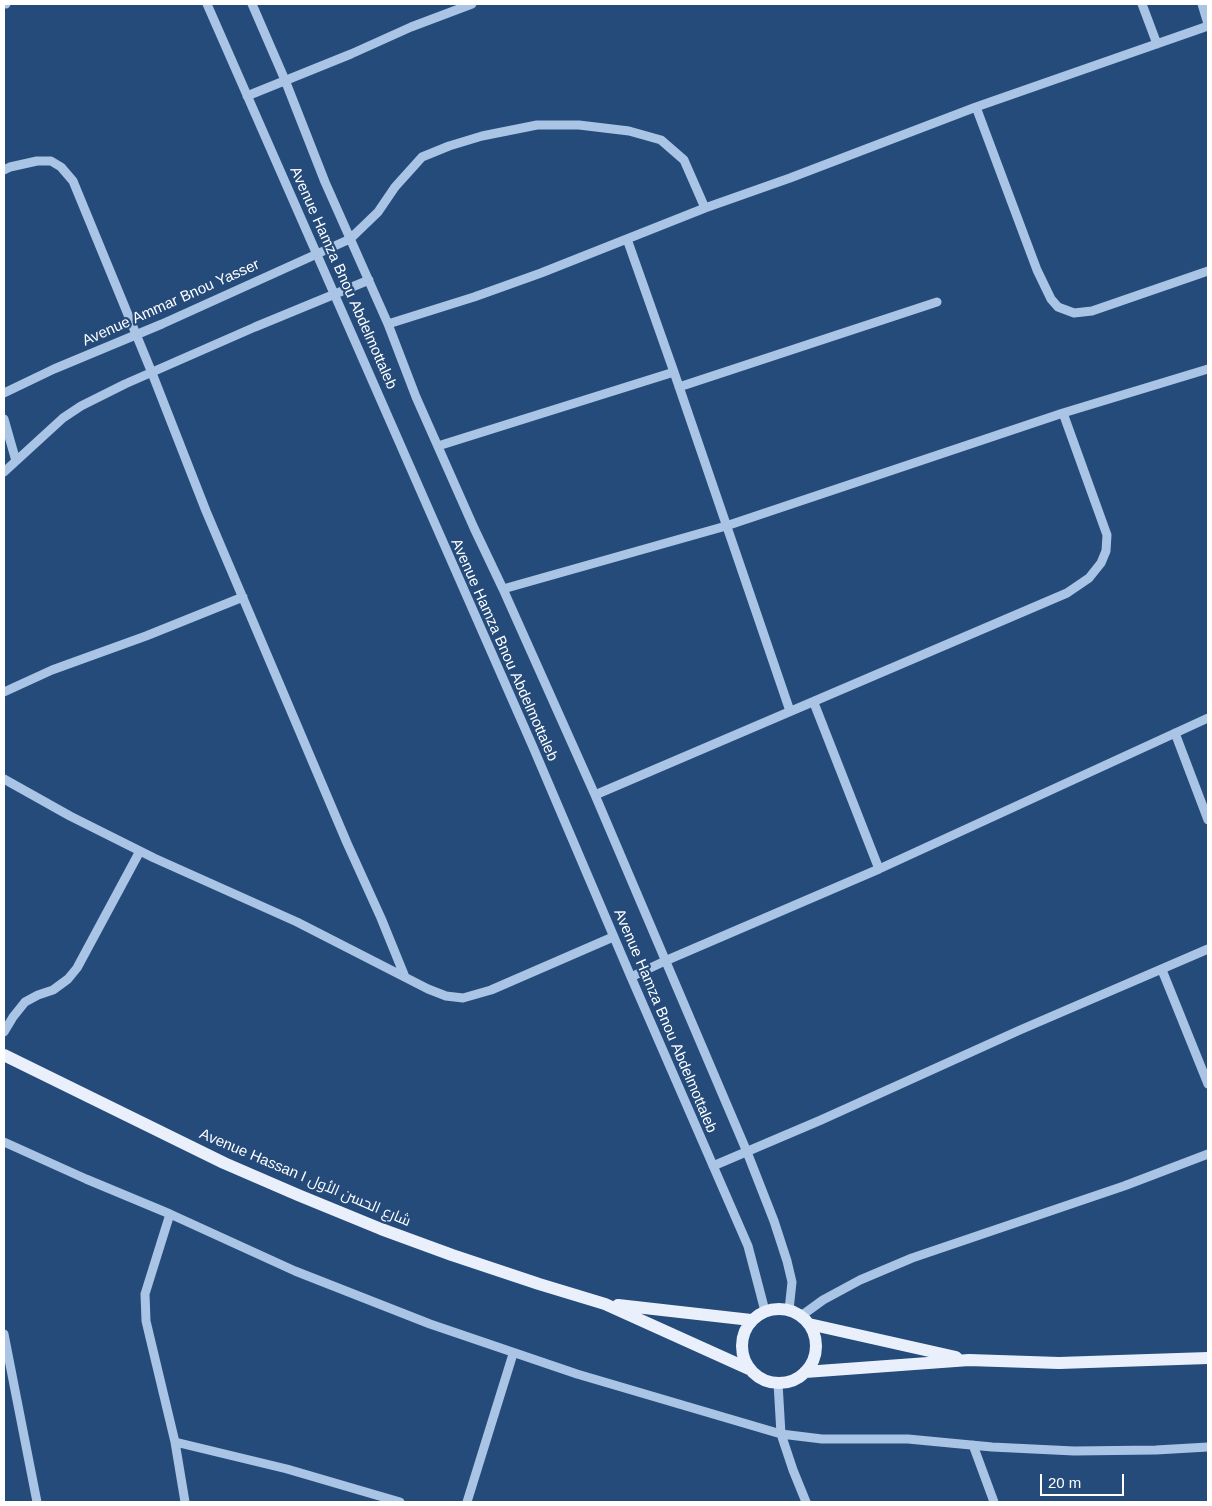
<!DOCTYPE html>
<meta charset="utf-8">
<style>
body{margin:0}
#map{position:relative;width:1212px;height:1506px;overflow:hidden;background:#254b7b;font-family:Arial,sans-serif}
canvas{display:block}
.frame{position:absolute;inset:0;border:5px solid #fff;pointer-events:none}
.scale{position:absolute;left:1040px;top:1474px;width:84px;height:22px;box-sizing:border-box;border:2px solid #fff;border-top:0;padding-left:6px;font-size:15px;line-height:18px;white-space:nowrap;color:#fff;-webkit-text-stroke:4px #254b7b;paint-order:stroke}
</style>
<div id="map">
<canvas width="1212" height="1506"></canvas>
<div class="frame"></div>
<div class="scale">20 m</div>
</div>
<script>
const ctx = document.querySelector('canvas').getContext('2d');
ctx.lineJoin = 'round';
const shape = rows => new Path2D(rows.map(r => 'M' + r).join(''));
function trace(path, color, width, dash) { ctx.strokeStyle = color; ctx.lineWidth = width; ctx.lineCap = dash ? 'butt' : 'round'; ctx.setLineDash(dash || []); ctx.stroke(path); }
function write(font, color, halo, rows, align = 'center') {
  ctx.font = font + ' Arial,Cairo,sans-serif'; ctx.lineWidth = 4.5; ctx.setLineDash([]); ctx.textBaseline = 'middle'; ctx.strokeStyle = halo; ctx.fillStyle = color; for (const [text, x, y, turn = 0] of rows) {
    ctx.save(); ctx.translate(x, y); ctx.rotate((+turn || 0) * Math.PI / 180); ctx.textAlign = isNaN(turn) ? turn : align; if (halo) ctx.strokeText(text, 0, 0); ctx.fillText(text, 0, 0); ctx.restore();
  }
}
trace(shape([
 [4,4,6,4],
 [207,4,533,747,631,977,748,1246,765,1311],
 [252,4,285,80,325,182,388,324,416,397,474,528,503,589,595,795,747,1152,774,1221,787,1261,792,1282,789,1310],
 [1142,4,1157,44],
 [1202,4,1208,24],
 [247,96,351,54,411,27,472,4],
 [976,107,1037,270,1051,299,1058,307,1074,313,1092,311,1208,271],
 [4,170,10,167,37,161,51,161,61,167,73,181,152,373,206,511,347,843,381,918,405,977],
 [627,239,674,372,790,711],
 [388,324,474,297,541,273,705,208,790,178,976,107,1208,26],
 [679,387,937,302],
 [4,393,54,369,162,324,350,239,378,212,395,187,422,157,449,146,482,136,537,125,579,125,629,131,661,140,684,160,705,208],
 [4,419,16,461],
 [438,446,674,372],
 [4,472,63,418,81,406,125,384,255,327,369,280],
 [503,589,726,526,1063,413,1208,369],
 [4,692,52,670,146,636,243,597],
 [814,703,879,869],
 [1175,733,1208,820],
 [4,779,70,816,154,858,297,922,428,989,446,996,463,998,491,990,613,937],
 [595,795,1067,593,1089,578,1101,563,1106,551,1107,535,1063,413],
 [1162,970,1208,1084],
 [631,977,665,961,879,869,1208,718],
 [4,1032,13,1017,25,1002,38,995,53,990,68,979,77,968,140,851],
 [4,1142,86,1179,170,1214,295,1271,430,1324,577,1374,781,1434,822,1439,908,1439,992,1447,1074,1451,1156,1450,1208,1447],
 [713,1166,821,1120,1020,1030,1208,949],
 [170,1214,145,1294,146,1321,175,1442,185,1502],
 [801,1316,823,1300,860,1280,912,1258,1124,1186,1208,1154],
 [4,1334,37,1502],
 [778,1383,781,1434,793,1470,806,1502],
 [175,1442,287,1469,400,1502],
 [973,1445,994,1502],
 [467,1502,513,1354]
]), '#a9c4e4', 9);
trace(shape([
 [4,1055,224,1163,298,1195,381,1229,452,1255,539,1284,605,1304,749,1369],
 [618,1305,751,1320],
 '742 1346a37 37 0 1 1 74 0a37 37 0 1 1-74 0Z',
 [809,1324,956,1357],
 [805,1372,969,1360,1059,1363,1208,1358]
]), '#e9f0fc', 12);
write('15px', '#fff', '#254b7b', [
 ["Avenue Hamza Bnou Abdelmottaleb",343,278,66],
 ["Avenue Ammar Bnou Yasser",171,303,-24],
 ["Avenue Hamza Bnou Abdelmottaleb",504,650,66],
 ["Avenue Hamza Bnou Abdelmottaleb",665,1021,67],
 ["Avenue Hassan I شارع الحسن الأول",305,1178,23]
]);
</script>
